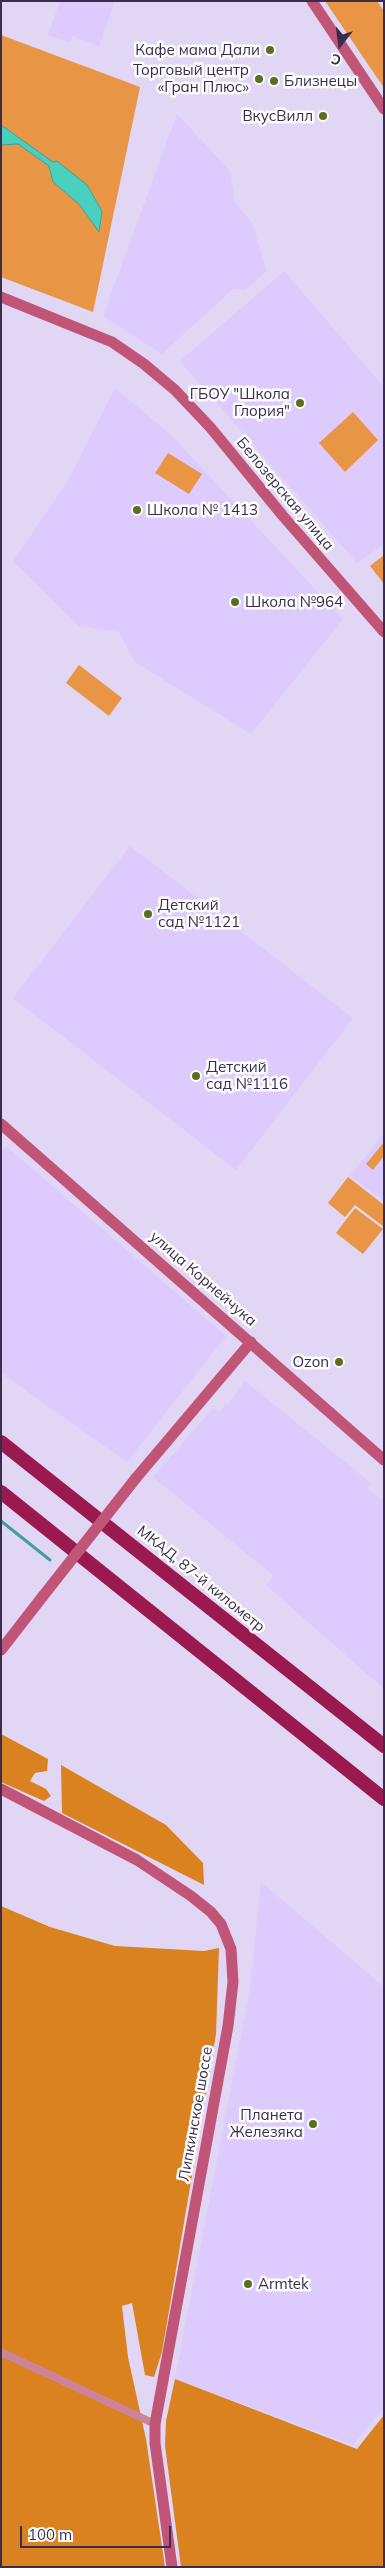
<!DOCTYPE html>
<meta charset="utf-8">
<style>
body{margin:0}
#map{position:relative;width:385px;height:2568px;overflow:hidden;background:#e1d6f4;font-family:Mulish,sans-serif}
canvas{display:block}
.frame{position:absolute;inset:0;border:2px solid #3a2d4b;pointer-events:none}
.north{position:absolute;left:315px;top:20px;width:50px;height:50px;-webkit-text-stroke:4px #fdfdfd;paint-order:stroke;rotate:195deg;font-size:14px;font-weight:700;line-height:20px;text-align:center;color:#3a2d4b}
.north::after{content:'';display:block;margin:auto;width:18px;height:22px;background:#3a2d4b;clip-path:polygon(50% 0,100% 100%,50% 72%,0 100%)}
.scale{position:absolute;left:20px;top:2526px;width:151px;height:22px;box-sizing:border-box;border:2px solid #3a2d4b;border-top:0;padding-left:6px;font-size:15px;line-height:18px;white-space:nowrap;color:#3a2d4b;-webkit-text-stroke:4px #fdfdfd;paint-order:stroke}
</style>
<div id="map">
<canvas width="385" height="2568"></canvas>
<div class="frame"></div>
<div class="north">С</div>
<div class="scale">100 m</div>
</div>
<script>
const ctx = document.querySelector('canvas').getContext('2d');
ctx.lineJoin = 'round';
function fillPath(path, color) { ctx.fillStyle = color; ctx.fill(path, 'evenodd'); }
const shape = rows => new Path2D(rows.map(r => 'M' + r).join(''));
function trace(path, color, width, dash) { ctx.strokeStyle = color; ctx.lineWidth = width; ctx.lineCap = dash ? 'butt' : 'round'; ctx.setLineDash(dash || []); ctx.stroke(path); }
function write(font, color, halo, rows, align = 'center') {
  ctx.font = font + ' Mulish,sans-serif'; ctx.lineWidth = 5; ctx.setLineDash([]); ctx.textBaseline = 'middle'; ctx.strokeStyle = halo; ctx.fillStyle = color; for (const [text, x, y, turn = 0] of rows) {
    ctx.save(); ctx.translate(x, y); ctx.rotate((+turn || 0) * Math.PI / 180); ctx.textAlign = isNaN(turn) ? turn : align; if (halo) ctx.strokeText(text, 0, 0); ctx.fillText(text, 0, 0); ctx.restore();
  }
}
fillPath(shape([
 [60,1,115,1,99,46,73,36,70,43,48,35],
 [177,114,230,171,235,202,252,223,267,271,245,290,233,289,162,354,103,316],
 [284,271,384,387,384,544,357,563,180,361],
 [115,388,170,434,343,619,251,734,135,662,119,632,79,626,13,561,66,484],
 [130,846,353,1018,236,1170,13,998],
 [384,1133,384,1201,350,1176],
 [6,1146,226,1336,127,1462,1,1373,1,1151],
 [245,1381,371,1483,367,1488,384,1502,384,1689,266,1585,274,1576,153,1477,213,1408,219,1412,226,1403,228,1405],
 [261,1882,384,1987,384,2407,353,2445,175,2379,250,1988]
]), '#decbfd');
fillPath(shape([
 [325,1,377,1,384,11,384,88],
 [1,35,140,87,93,312,1,277],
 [353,412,378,440,345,472,319,443],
 [168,453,202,474,189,494,155,473],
 [384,555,384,584,370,566],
 [79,665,122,698,109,716,66,683],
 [384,1142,384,1156,373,1170,366,1164],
 [348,1177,384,1205,384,1227,355,1205,345,1217,328,1203],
 [355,1208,383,1229,363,1254,336,1233]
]), '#e89645');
fillPath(shape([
 [1,1734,48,1759,47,1771,35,1773,30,1781,46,1789,51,1796,44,1801,1,1782],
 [61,1765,166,1825,203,1863,204,1885,62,1813],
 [1,1906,50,1927,115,1946,204,1951,219,1948,216,2034,162,2352,154,2377,145,2375,132,2303,122,2306,128,2357,146,2439,165,2567,1,2567],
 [175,2379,357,2449,384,2415,384,2567,181,2567,165,2446,166,2421]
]), '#da821f');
const water = shape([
 [1,125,53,162,57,161,87,185,102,211,99,232,79,204,53,182,49,166,18,144,1,145,1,125]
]);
fillPath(water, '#48cfbd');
trace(water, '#449e9b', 1);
trace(shape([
 [1,1521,50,1560]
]), '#449e9b', 3);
trace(shape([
 [1,2352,155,2424]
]), '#ce8498', 8);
trace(shape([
 [312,1,384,109],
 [1,297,112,342,144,364,175,390,210,427,283,516,384,632],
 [1,1124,384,1460],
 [136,1478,251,1342],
 [1,1650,43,1596],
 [1,1789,137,1860,191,1896,211,1912,221,1924,231,1949,233,1982,228,2026,155,2424,155,2443,172,2567]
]), '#c15578', 11);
trace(shape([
 [1,1442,384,1746],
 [1,1492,384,1799]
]), '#9a194f', 14);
trace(shape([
 [43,1596,136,1478]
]), '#c15578', 11);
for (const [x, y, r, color] of [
 [270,50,5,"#5a6e1c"],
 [259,79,5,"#5a6e1c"],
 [274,81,5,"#5a6e1c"],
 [323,116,5,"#5a6e1c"],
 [300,403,5,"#5a6e1c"],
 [137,510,5,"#5a6e1c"],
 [235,602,5,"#5a6e1c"],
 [148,914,5,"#5a6e1c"],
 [196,1076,5,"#5a6e1c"],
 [339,1362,5,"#5a6e1c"],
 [313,2124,5,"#5a6e1c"],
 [248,2284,5,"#5a6e1c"]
]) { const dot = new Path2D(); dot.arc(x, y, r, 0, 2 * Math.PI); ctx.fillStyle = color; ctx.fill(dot); trace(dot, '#fdfdfd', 2); }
write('15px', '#3a2d4b', '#fdfdfd', [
 ["Кафе мама Дали",260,50],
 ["Торговый центр",249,70],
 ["«Гран Плюс»",249,87],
 ["Близнецы",284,81,"left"],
 ["ВкусВилл",313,116],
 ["ГБОУ \"Школа",290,394],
 ["Глория\"",290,411],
 ["Школа № 1413",147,510,"left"],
 ["Школа №964",245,602,"left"],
 ["Детский",158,905,"left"],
 ["сад №1121",158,922,"left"],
 ["Детский",206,1067,"left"],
 ["сад №1116",206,1084,"left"],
 ["Ozon",329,1362],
 ["Планета",303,2115],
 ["Железяка",303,2132],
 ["Armtek",258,2284,"left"]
], 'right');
write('15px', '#3a2d4b', '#fdfdfd', [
 ["Белозерская улица",285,494,50],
 ["улица Корнейчука",203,1279,41],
 ["МКАД, 87-й километр",201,1579,39],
 ["Липкинское шоссе",196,2114,-80]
]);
</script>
